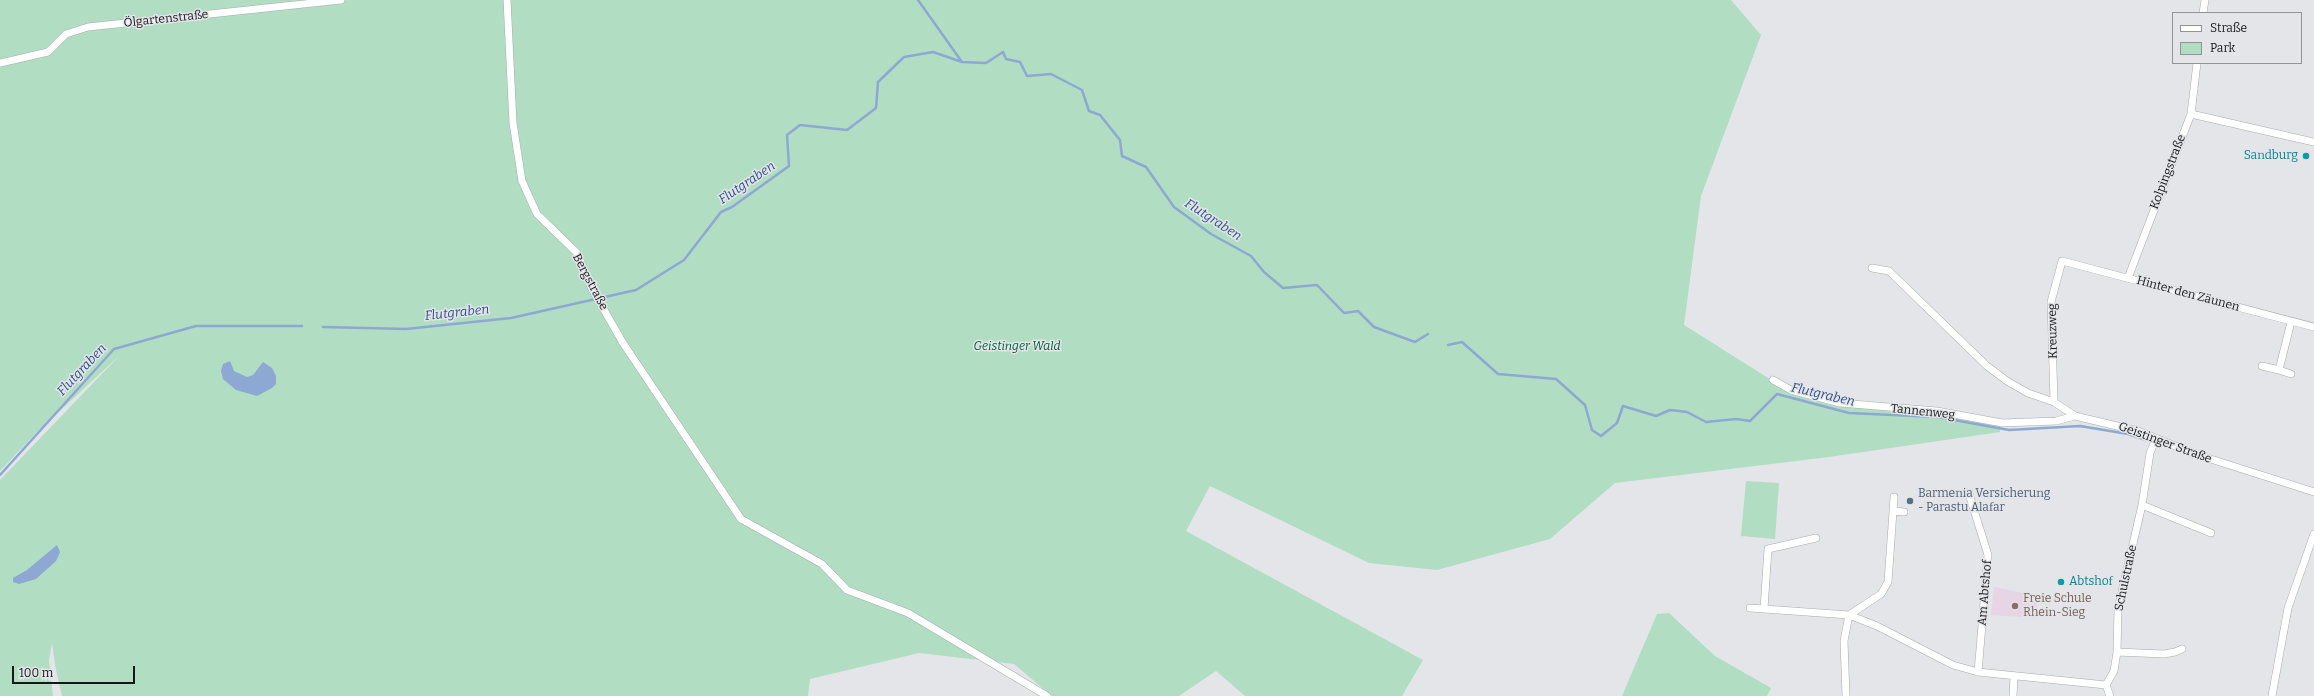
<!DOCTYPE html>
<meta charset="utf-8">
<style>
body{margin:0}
#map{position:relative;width:2314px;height:696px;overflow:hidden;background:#e3e5e9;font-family:Bitter,serif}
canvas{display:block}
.legend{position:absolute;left:2172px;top:12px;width:130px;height:52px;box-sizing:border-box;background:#e3e5e9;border:1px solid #919395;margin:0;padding:5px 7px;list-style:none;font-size:12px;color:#161718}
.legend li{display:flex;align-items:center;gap:8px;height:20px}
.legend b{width:20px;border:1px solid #919395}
.scale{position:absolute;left:12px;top:666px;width:123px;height:18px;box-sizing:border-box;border:2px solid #161718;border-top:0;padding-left:5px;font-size:12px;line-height:14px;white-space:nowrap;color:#161718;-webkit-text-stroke:3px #e3e5e9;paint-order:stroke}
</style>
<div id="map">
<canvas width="2314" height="696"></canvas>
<ul class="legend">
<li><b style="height:5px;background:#fff"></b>Straße</li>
<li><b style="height:11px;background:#b1dec2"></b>Park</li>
</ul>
<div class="scale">100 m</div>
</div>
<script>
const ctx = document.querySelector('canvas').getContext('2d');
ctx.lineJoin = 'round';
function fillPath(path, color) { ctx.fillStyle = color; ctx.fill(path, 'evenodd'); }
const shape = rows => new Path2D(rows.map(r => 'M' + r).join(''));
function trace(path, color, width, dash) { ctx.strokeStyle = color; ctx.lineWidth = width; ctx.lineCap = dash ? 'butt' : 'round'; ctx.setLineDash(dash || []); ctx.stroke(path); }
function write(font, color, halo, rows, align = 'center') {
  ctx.font = font + ' Bitter,serif'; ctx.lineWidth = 3; ctx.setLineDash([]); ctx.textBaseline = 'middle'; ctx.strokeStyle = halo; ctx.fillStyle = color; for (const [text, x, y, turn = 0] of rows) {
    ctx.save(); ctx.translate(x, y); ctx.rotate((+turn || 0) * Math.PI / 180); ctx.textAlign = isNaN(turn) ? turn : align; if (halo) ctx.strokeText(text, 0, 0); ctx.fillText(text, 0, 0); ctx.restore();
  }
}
fillPath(shape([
 [1994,587,2038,596,2036,618,1991,615]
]), '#e7d5e5');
fillPath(shape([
 [0,0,1731,0,1761,35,1701,196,1684,325,1773,381,1840,403,1937,411,2000,423,2000,432,1829,457,1615,483,1550,539,1437,570,1369,563,1210,486,1186,531,1423,660,1402,696,1245,696,1216,671,1179,696,1052,696,1014,664,919,653,810,679,808,696,62,696,56,670,52,643,49,660,53,696,0,696,0,480,119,356,36,433,0,471],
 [1746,481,1779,483,1775,539,1741,536],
 [1669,613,1715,656,1771,688,1767,696,1622,696,1657,614]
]), '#b1dec2');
fillPath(shape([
 [230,361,234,371,247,377,253,375,263,362,272,368,276,376,276,384,272,388,257,396,236,390,223,379,221,371,223,364],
 [57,545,60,552,56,561,36,579,19,584,13,582,13,578,27,570]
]), '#8da8d3');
trace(shape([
 [918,0,962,62],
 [323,327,406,329,511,318,636,290,684,260,721,212,732,207,789,166,787,135,800,125,847,130,876,108,878,82,904,57,933,52,962,62,986,63,1003,52,1006,59,1020,62,1027,76,1051,74,1082,90,1089,111,1100,115,1120,140,1122,156,1146,167,1174,207,1211,234,1251,256,1264,272,1283,288,1317,285,1344,313,1358,311,1374,327,1415,342,1428,334],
 [1448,345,1462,342,1498,374,1556,379,1585,405,1592,430,1601,436,1617,423,1623,406,1656,416,1670,410,1687,412,1706,422,1736,419,1750,421,1777,394,1849,413,1937,417,2009,430,2080,426,2128,434,2146,440],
 [0,475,114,349,196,326,302,326]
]), '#8da8d3', 2.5);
const street = shape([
 [507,0,513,123,522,181,537,214,577,253,592,289,623,343,741,519,822,564,847,590,908,613,1047,696],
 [2203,13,2205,0],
 [0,63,48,52,66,34,88,27,341,0],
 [2191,114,2314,142],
 [1872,268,1889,271,1987,366,2007,381,2028,393,2054,402,2075,416,2138,431,2198,455,2314,492],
 [2128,278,2191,114,2197,63],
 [2262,366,2279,370,2291,322],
 [2279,370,2291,374],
 [1773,380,1791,390,1840,403,1937,411,2002,423,2056,421,2075,416],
 [2054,402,2051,302,2062,261,2314,327],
 [1969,494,1988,555,1978,672],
 [2142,505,2211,533],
 [1894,511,1904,512],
 [1750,608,1849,615,1877,626,1953,665,1978,672,2106,685],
 [1764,609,1768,549,1816,538],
 [2117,652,2164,654,2175,652,2182,649],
 [1846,696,1844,641,1849,615,1881,594,1888,582,1894,497],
 [2013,696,2014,677],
 [2110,696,2106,685,2114,671,2117,652,2118,609,2142,505,2150,453,2156,438],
 [2272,696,2288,608,2314,534]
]);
trace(street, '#a8aaad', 8);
trace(street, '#fff', 7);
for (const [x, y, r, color] of [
 [2306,156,4,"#0f9aa8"],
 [1910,501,4,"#5c6f8a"],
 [2061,582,4,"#0f9aa8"],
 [2015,606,4,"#8d6e63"]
]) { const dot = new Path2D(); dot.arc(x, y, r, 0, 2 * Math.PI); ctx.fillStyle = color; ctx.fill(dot); trace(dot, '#e3e5e9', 1.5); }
write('12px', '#161718', '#e3e5e9', [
 ["Ölgartenstraße",166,19,-6],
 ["Kolpingstraße",2168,172,-69],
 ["Bergstraße",590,282,62],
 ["Hinter den Zäunen",2188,294,15],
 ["Kreuzweg",2053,331,-91],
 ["Tannenweg",1923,412,6],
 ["Geistinger Straße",2165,443,20],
 ["Schulstraße",2126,578,-78],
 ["Am Abtshof",1985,593,-85]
]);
write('12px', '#0d838f', '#e3e5e9', [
 ["Sandburg",2298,156],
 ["Abtshof",2069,582,"left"]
], 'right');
write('italic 12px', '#04603a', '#e3e5e9', [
 ["Geistinger Wald",1017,347]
]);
write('12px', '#4e5e75', '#e3e5e9', [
 ["Barmenia Versicherung",1918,494],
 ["- Parastu Alafar",1918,508]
], 'left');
write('12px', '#785e54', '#e3e5e9', [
 ["Freie Schule",2023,599],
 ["Rhein-Sieg",2023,613]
], 'left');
write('italic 13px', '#2f4f87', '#e3e5e9', [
 ["Flutgraben",747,183,-34],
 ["Flutgraben",1213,220,33],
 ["Flutgraben",457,313,-6],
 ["Flutgraben",82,370,-47],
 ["Flutgraben",1823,395,13]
]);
</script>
